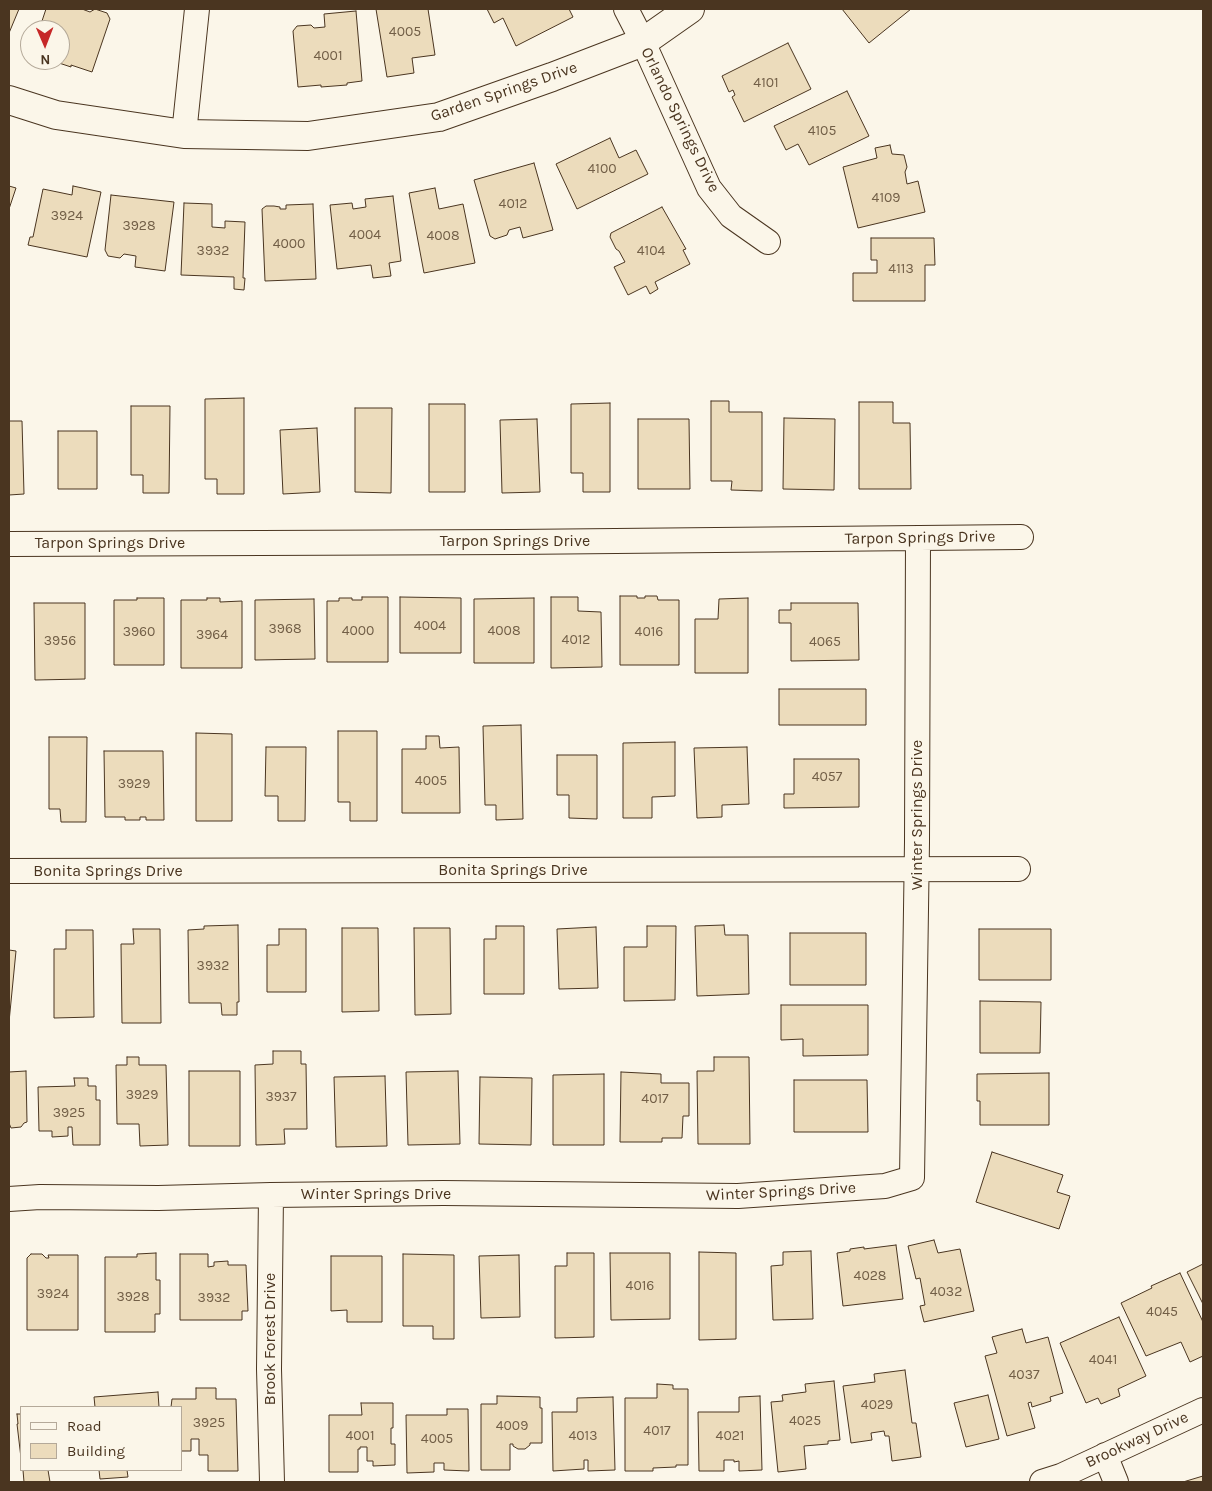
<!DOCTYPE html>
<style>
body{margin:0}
#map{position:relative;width:1212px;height:1491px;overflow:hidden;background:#fbf6e9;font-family:Karla,sans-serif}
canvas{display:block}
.frame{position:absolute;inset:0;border:10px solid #4a3520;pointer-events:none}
.legend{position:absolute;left:20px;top:1406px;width:162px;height:65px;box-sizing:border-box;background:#fbf6e9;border:1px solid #b4a999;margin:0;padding:6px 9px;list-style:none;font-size:15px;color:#4a3520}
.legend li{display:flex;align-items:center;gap:10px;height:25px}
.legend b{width:25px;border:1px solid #b4a999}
.north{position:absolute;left:20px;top:20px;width:50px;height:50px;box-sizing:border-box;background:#fbf6e9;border:1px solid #b4a999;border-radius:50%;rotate:179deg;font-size:14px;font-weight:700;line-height:20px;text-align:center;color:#4a3520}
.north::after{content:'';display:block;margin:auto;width:18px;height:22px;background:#c62828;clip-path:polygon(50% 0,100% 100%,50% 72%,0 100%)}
</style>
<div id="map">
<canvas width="1212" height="1491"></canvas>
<div class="frame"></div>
<ul class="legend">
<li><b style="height:6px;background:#fbf6e9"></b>Road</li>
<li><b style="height:14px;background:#ecdcbc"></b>Building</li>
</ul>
<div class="north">N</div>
</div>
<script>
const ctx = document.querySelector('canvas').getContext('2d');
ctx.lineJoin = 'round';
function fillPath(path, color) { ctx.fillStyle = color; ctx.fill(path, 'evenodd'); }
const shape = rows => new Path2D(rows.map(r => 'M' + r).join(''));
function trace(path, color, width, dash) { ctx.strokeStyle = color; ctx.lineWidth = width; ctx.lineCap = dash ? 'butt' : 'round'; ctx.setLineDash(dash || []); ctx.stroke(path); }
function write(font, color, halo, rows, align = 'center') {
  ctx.font = font + ' Karla,sans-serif'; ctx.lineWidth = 4; ctx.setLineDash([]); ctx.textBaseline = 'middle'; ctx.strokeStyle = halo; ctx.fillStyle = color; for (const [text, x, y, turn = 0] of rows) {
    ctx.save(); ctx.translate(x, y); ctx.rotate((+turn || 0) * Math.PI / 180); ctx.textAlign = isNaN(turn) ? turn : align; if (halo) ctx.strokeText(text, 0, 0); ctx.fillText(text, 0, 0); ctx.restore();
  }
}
const building = shape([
 [9,9,19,9,9,33,9,9],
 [46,9,82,9,90,12,95,9,107,13,110,19,92,72,71,65,71,67,50,60,60,60,60,30,39,30,46,9],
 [376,9,428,9,435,55,412,58,414,73,387,77,376,9],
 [487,9,569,9,573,17,516,46,503,18,494,23,487,9],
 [842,9,911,9,869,43,842,9],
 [356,11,362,81,347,83,347,85,321,87,321,85,298,87,293,31,297,26,311,25,314,28,325,27,324,14,356,11],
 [788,43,811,89,744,122,732,97,735,95,733,90,729,92,722,76,788,43],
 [847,91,869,136,809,165,798,144,786,150,774,126,847,91],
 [610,138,619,158,636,150,648,174,577,209,556,164,610,138],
 [890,145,892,154,904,155,907,167,905,172,907,184,918,181,925,212,858,228,843,167,877,158,875,148,890,145],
 [534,163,553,230,523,238,520,227,509,230,507,235,495,239,490,236,474,180,534,163],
 [9,186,16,188,9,209,9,186],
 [73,186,101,192,87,257,28,245,30,237,33,237,43,189,72,195,73,186],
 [435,188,439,209,463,204,475,263,424,273,409,193,435,188],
 [111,195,174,202,165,271,135,267,136,256,124,254,120,258,108,256,105,250,111,195],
 [393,196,401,261,389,263,391,276,373,278,371,265,337,269,330,205,352,203,353,209,366,207,365,199,393,196],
 [184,203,212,204,212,227,225,228,225,221,245,222,243,278,245,278,244,290,234,289,234,277,181,275,184,203],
 [313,204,316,279,265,281,262,209,266,206,274,206,280,207,280,209,286,209,286,205,313,204],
 [662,207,686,249,683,250,690,264,655,282,658,289,650,294,646,286,628,295,614,267,625,262,619,251,616,249,610,237,611,233,662,207],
 [871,238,934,238,935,265,925,265,925,301,853,301,853,273,877,273,877,260,871,260,871,238],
 [244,398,244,494,217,494,217,479,205,479,205,399,244,398],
 [711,401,729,401,729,412,762,412,762,491,731,490,732,481,711,481,711,401],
 [859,402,893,402,893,423,910,423,911,489,859,489,859,402],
 [610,403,610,492,583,492,583,473,571,473,571,404,610,403],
 [429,404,465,404,465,492,429,492,429,404],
 [131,406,170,406,169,493,143,493,143,475,131,475,131,406],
 [355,408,392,408,391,493,355,492,355,408],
 [784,418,835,419,834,490,783,489,784,418],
 [537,419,540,492,502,493,500,420,537,419],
 [638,419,689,419,690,489,638,489,638,419],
 [9,421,22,421,24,494,9,495,9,421],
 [317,428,320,492,283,494,280,430,317,428],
 [58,431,97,431,97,489,58,489,58,431],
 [620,596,637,596,637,598,645,598,645,596,657,596,658,600,679,600,679,665,620,665,620,596],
 [362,597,388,597,388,662,327,662,327,601,339,601,339,598,352,598,352,600,362,600,362,597],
 [400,597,461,598,461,653,400,653,400,597],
 [551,597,578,597,578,611,601,612,602,667,551,668,551,597],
 [137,598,164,598,164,665,114,665,114,600,137,600,137,598],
 [207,598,220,598,220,602,242,601,242,668,181,668,181,600,207,600,207,598],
 [534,598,534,663,474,663,474,599,534,598],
 [748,598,748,673,695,673,695,619,718,619,719,599,748,598],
 [314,599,315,659,255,660,255,600,314,599],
 [34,603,85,603,85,679,35,680,34,603],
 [791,603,858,603,859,660,791,661,791,623,779,623,779,610,791,610,791,603],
 [779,689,866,689,866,725,779,725,779,689],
 [521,725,523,819,496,820,496,805,485,805,483,726,521,725],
 [338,731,377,731,377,821,350,821,350,802,338,802,338,731],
 [196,733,232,734,232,821,196,821,196,733],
 [426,736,439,736,440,748,459,747,460,813,402,813,402,749,426,749,426,736],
 [49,737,87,737,86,822,61,822,60,809,49,809,49,737],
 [675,742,675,796,652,797,652,818,623,818,623,743,675,742],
 [266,747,306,747,305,821,278,821,278,796,265,796,266,747],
 [747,747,749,804,722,805,722,817,697,818,694,748,747,747],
 [104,751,163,751,164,820,146,820,146,817,140,817,140,820,125,820,125,817,105,817,104,751],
 [557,755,597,755,597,819,569,818,569,795,557,795,557,755],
 [794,759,859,759,859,807,784,808,784,794,794,794,794,759],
 [238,925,239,1002,237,1002,237,1015,222,1015,221,1003,189,1003,188,930,204,929,204,926,238,925],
 [724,925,725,935,748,935,749,994,697,996,695,926,724,925],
 [496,926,524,926,524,994,484,994,484,939,496,939,496,926],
 [647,926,676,926,675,1000,624,1001,624,947,647,947,647,926],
 [596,927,598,988,559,989,557,929,596,927],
 [342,928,378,928,379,1011,342,1012,342,928],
 [414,928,450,928,451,1014,415,1015,414,928],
 [133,929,160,929,161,1023,122,1023,121,944,134,944,133,929],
 [279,929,306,929,306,992,267,992,267,945,279,945,279,929],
 [979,929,1051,929,1051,980,979,980,979,929],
 [66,930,93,930,94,1017,54,1018,54,949,66,949,66,930],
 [790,933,866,933,866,985,790,985,790,933],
 [9,950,16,951,9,1022,9,950],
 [980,1001,1041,1002,1040,1053,980,1053,980,1001],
 [781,1005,868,1005,868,1055,803,1056,803,1039,781,1040,781,1005],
 [273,1051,301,1051,301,1064,306,1064,307,1129,284,1129,285,1144,256,1145,255,1065,273,1064,273,1051],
 [127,1057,139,1057,139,1065,166,1065,168,1145,140,1146,139,1124,117,1124,116,1065,127,1065,127,1057],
 [714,1057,749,1057,750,1144,698,1144,697,1071,714,1071,714,1057],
 [26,1071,27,1122,24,1123,21,1127,11,1128,9,1123,9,1072,26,1071],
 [189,1071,240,1071,240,1146,189,1146,189,1071],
 [458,1071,460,1144,408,1145,406,1072,458,1071],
 [621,1072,661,1074,661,1083,689,1083,689,1116,683,1116,682,1138,662,1138,662,1142,620,1142,621,1072],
 [1049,1073,1049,1125,980,1125,980,1101,977,1101,977,1074,1049,1073],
 [604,1074,604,1145,553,1145,553,1075,604,1074],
 [385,1076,387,1146,336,1147,334,1077,385,1076],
 [480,1077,532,1078,531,1145,479,1144,480,1077],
 [74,1078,88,1078,88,1086,96,1086,96,1100,100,1100,100,1145,73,1145,72,1127,68,1127,68,1136,52,1137,52,1131,39,1131,38,1087,75,1086,74,1078],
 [794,1080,867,1080,868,1132,794,1132,794,1080],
 [992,1152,1063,1175,1057,1192,1070,1196,1059,1229,976,1202,992,1152],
 [934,1240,938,1253,960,1249,974,1311,924,1322,920,1306,925,1305,920,1278,916,1279,908,1246,934,1240],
 [896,1245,903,1299,843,1306,837,1253,850,1251,850,1249,864,1247,864,1249,896,1245],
 [811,1251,813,1319,773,1320,771,1266,783,1265,783,1252,811,1251],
 [699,1252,736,1253,736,1339,699,1340,699,1252],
 [156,1253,156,1280,160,1280,160,1314,155,1314,155,1332,105,1332,105,1257,137,1257,137,1254,156,1253],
 [567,1253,594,1253,594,1337,555,1338,555,1266,567,1266,567,1253],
 [610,1253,670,1253,670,1319,611,1320,610,1253],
 [31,1254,42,1254,46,1258,49,1258,48,1255,78,1255,78,1330,27,1330,27,1258,31,1254],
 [180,1254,208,1254,208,1267,214,1266,214,1262,228,1261,228,1265,246,1265,248,1311,242,1311,242,1320,180,1320,180,1254],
 [403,1254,454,1255,454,1339,433,1339,433,1326,403,1326,403,1254],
 [519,1255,520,1317,481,1318,479,1256,519,1255],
 [331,1256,382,1256,382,1322,347,1322,347,1310,331,1311,331,1256],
 [1203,1264,1203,1304,1187,1272,1203,1264],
 [1180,1273,1203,1322,1203,1356,1190,1362,1181,1342,1146,1356,1121,1303,1152,1288,1151,1286,1180,1273],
 [1119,1317,1146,1376,1118,1389,1120,1396,1101,1404,1098,1398,1086,1403,1060,1343,1119,1317],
 [1022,1329,1026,1343,1048,1337,1063,1393,1050,1397,1051,1401,1032,1407,1031,1402,1028,1403,1035,1428,1007,1436,985,1356,997,1353,992,1337,1022,1329],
 [905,1370,912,1423,916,1423,921,1457,892,1461,889,1436,885,1436,884,1431,871,1433,872,1440,851,1443,843,1386,875,1382,874,1374,905,1370],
 [834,1381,840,1440,828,1441,828,1444,804,1446,806,1469,778,1472,771,1402,783,1401,782,1395,806,1392,805,1384,834,1381],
 [657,1384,673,1385,673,1389,688,1389,688,1465,676,1465,676,1467,653,1468,653,1471,625,1471,625,1398,657,1398,657,1384],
 [196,1388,216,1388,216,1399,236,1399,238,1471,208,1471,208,1455,199,1455,199,1439,191,1439,191,1451,181,1451,181,1407,171,1407,172,1399,196,1399,196,1388],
 [158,1392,159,1407,95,1407,94,1397,158,1392],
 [988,1395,999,1439,966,1447,954,1403,988,1395],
 [497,1396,540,1397,540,1408,542,1408,542,1443,530,1443,530,1445,525,1449,518,1449,513,1446,513,1444,510,1444,510,1470,481,1470,481,1404,497,1404,497,1396],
 [760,1396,762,1470,739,1471,739,1461,734,1462,734,1460,724,1460,724,1471,699,1471,698,1412,739,1412,739,1397,760,1396],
 [613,1397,615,1470,588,1471,588,1460,584,1460,584,1469,553,1471,552,1412,577,1412,577,1398,613,1397],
 [361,1403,393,1403,393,1428,391,1428,391,1444,395,1444,395,1465,373,1466,373,1461,367,1461,367,1447,360,1447,360,1449,358,1449,358,1472,329,1472,329,1415,362,1415,361,1403],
 [447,1409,468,1409,469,1471,444,1470,444,1463,434,1463,434,1472,407,1473,406,1415,447,1415,447,1409],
 [17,1414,21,1414,21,1458,17,1424,18,1424,17,1414],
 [23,1470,48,1470,50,1482,24,1482,23,1470],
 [99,1470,127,1470,128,1477,100,1479,99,1470],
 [1203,1476,1203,1482,1183,1482,1203,1476]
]);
fillPath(building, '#ecdcbc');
trace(building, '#4a3520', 1);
const minor = shape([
 [626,9,643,42,709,188,731,216,768,242],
 [184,134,197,9],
 [9,544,514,542,1021,537],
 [9,871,1018,869],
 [271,1195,269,1369,272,1482],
 [9,1199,40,1197,158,1198,271,1195,443,1193,738,1196,885,1186,912,1178,917,842,918,538],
 [1105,1455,1116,1482],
 [1042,1482,1061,1476,1203,1410]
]);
const tertiary = shape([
 [9,100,56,115,184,134,308,136,439,117,552,77,643,42,690,9]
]);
trace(minor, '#4a3520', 26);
trace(tertiary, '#4a3520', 30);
trace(minor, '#fbf6e9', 24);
trace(tertiary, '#fbf6e9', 28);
write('14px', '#725f47', null, [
 ["4005",405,32],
 ["4001",328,56],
 ["4101",766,83],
 ["4105",822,131],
 ["4100",602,169],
 ["4109",886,198],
 ["4012",513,204],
 ["3924",67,216],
 ["3928",139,226],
 ["4004",365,235],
 ["4008",443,236],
 ["4000",289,244],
 ["3932",213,251],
 ["4104",651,251],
 ["4113",901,269],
 ["4004",430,626],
 ["3968",285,629],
 ["4000",358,631],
 ["4008",504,631],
 ["3960",139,632],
 ["4016",649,632],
 ["3964",212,635],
 ["4012",576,640],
 ["3956",60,641],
 ["4065",825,642],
 ["4057",827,777],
 ["4005",431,781],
 ["3929",134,784],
 ["3932",213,966],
 ["3929",142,1095],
 ["3937",281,1097],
 ["4017",655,1099],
 ["3925",69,1113],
 ["4028",870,1276],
 ["4016",640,1286],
 ["4032",946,1292],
 ["3924",53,1294],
 ["3928",133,1297],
 ["3932",214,1298],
 ["4045",1162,1312],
 ["4041",1103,1360],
 ["4037",1024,1375],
 ["4029",877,1405],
 ["4025",805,1421],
 ["3925",209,1423],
 ["4009",512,1426],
 ["4017",657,1431],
 ["4001",360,1436],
 ["4013",583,1436],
 ["4021",730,1436],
 ["4005",437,1439]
]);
write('16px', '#4a3520', '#fbf6e9', [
 ["Garden Springs Drive",504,92,-19],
 ["Orlando Springs Drive",680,120,64],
 ["Tarpon Springs Drive",920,538,-1],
 ["Tarpon Springs Drive",515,541],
 ["Tarpon Springs Drive",110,543],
 ["Winter Springs Drive",917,815,-90],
 ["Bonita Springs Drive",513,870],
 ["Bonita Springs Drive",108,871],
 ["Winter Springs Drive",781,1192,-3],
 ["Winter Springs Drive",376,1194],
 ["Brook Forest Drive",270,1339,-90],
 ["Brookway Drive",1137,1440,-25]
]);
</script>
